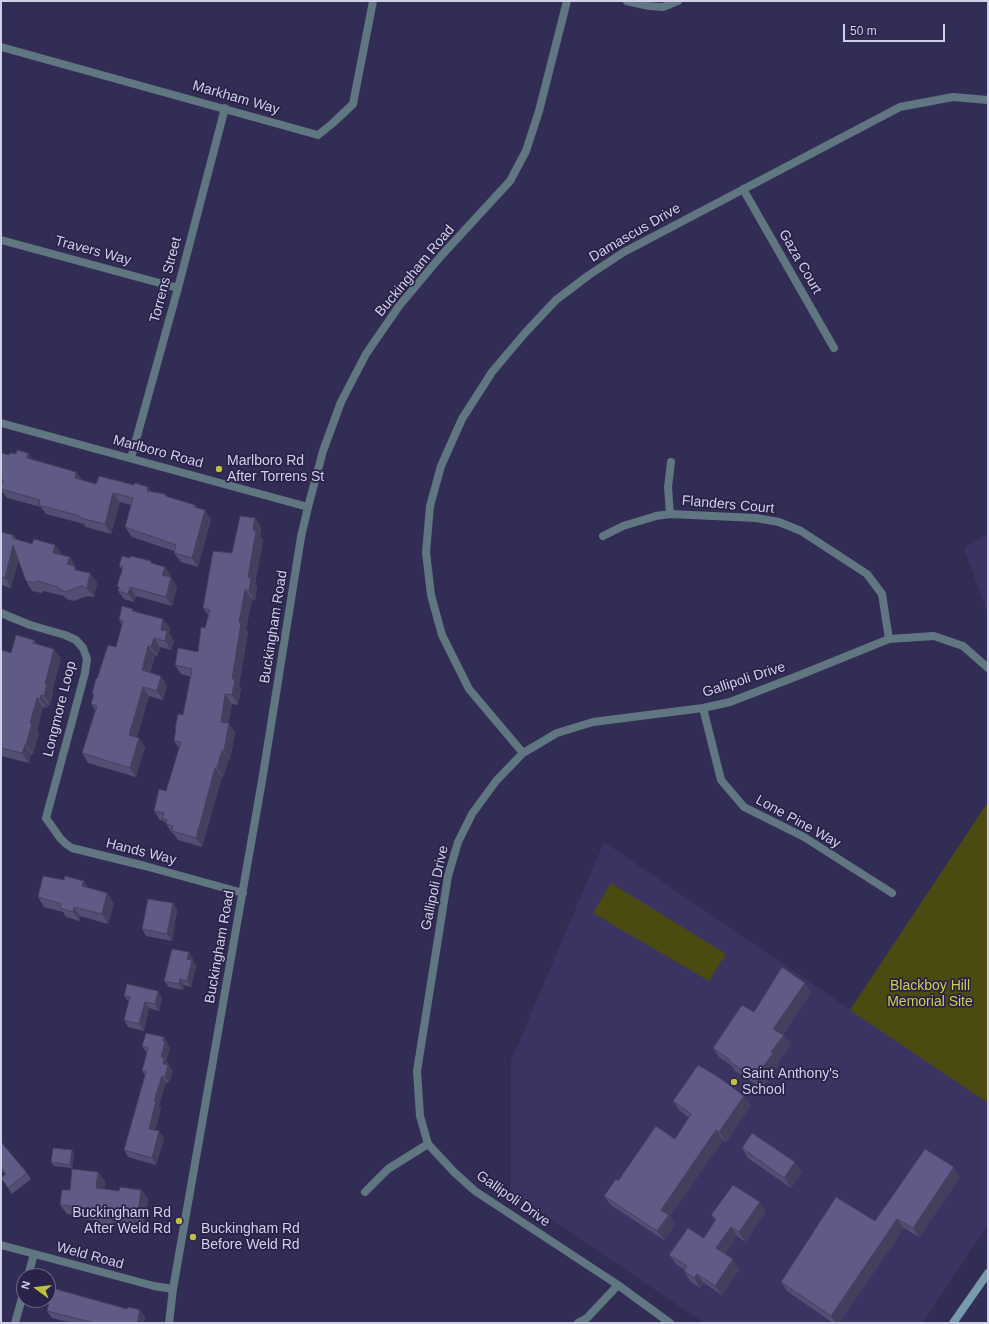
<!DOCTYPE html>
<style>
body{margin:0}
#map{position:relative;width:989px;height:1324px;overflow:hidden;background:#322d54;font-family:Arial,sans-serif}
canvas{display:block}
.frame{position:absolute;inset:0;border:2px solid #d1d0e9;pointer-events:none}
.north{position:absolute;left:16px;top:1268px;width:40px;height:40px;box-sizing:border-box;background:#292249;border:1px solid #6c6889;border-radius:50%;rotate:285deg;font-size:11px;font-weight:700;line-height:16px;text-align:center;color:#d1d0e9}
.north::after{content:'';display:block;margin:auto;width:14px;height:18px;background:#c0be41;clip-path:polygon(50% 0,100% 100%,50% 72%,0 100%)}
.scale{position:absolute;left:843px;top:24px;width:102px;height:18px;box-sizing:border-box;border:2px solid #d1d0e9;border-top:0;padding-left:5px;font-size:12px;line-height:14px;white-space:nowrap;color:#d1d0e9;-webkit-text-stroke:3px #292249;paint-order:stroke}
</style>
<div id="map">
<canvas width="989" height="1324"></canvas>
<div class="frame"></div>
<div class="north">N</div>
<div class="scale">50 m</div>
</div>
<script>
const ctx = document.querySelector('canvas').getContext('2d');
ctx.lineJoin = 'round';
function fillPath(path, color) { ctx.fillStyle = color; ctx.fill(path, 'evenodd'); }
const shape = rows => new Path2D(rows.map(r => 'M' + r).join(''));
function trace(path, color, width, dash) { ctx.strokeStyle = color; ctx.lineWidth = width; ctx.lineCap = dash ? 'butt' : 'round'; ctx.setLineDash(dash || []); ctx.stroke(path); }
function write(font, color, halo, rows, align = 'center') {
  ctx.font = font + ' Arial,sans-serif'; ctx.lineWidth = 3.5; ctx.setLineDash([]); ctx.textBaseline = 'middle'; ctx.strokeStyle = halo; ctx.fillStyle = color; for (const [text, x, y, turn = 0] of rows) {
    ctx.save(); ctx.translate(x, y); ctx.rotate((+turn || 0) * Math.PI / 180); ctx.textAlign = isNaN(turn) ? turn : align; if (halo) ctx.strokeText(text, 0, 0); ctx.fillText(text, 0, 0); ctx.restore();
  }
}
fillPath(shape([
 [988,534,988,616,964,548],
 [604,842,988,1103,988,1225,922,1323,704,1323,511,1192,511,1061]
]), '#3b3462');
fillPath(shape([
 [988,802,988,1103,850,1010],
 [611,883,726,954,709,981,593,913]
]), '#4b4a11');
trace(shape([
 [627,1,649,6,663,7,678,1],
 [1,47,318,135,333,123,353,104,373,1],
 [743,189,834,348],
 [1,240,178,288],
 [1,423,308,507],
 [131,458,178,288,225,108],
 [670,514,668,487,671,462],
 [603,536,623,526,656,516,670,514,756,518,779,522,801,531,867,574,882,594,889,639],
 [1,613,30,625,65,635,76,640,83,648,87,659,85,673,46,818,60,838,66,844,72,848,145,866,243,893],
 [703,708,721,780,744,807,804,837,892,893],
 [523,753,469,689,442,635,431,595,426,552,430,506,441,466,462,419,492,372,525,333,556,300,589,275,624,252,900,107,953,97,988,100],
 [365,1192,388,1169,428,1144],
 [1,1245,154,1286,173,1289],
 [28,1276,34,1254],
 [15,1323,24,1291],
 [169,1323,173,1289,263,775,301,537,308,507,323,451,341,402,366,354,399,306,441,256,510,181,526,151,539,111,567,1],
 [578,1323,587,1318,618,1285],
 [670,1323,618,1285,475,1191,454,1172,428,1144,420,1116,417,1071,448,876,458,842,472,814,496,781,523,753,557,733,593,722,703,708,730,702,800,675,889,639,934,636,963,646,988,668]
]), '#607681', 8);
trace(shape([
 [953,1323,988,1273]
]), '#779bac', 8);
fillPath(shape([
 [1,453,9,455,16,454,28,453,33,460,76,472,82,480,96,484,134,485,148,487,152,492,165,494,168,497,195,505,197,508,211,519,198,567,181,562,174,553,174,551,132,537,125,527,131,505,120,502,111,534,86,527,84,524,46,514,41,507,7,498,1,490],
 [255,518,261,527,260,536,263,540,255,584,257,587,255,600,252,599,246,629,248,632,239,685,241,688,238,705,232,704,228,723,235,732,230,760,229,759,223,777,222,777,202,847,178,840,174,834,172,833,166,824,166,823,164,821,160,820,154,811,166,791,179,748,174,741,176,730,175,729,183,715,191,677,181,674,175,665,198,652,209,616,203,608,232,553],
 [1,532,13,535,16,539,32,544,55,545,62,555,76,566,76,568,77,570,90,573,97,583,94,597,88,596,73,601,66,599,64,596,44,591,41,593,32,591,26,581,18,560,11,588,1,585],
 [152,563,165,567,171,576,170,577,177,586,172,606,136,596,134,602,124,599,118,591,119,588,117,586,122,570,119,566],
 [135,611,170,628,169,633,174,641,171,650,160,647,158,656,155,655,150,673,167,685,163,700,149,696,137,737,139,738,145,747,136,777,88,763,82,753,95,710,91,704,94,696,92,694,97,679,116,647,122,625,119,620],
 [34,640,36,643,61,658,52,692,53,694,50,705,48,705,47,708,43,707,37,730,39,733,33,754,31,754,29,763,1,756,1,650,11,653],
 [89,888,114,903,108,924,80,916,80,921,66,917,63,912,44,907,38,897],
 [173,903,177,910,172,941,146,936,142,929],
 [189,952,193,959,193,961,196,966,191,987,184,985,183,990,169,987,164,981],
 [805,983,811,992,783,1034,791,1045,778,1061,779,1063,762,1088,735,1071,732,1066,719,1057,713,1048,754,1012],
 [124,996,162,998,159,1011,149,1008,144,1031,128,1027,124,1020,129,1002],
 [168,1043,168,1046,170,1048,166,1061,169,1064,169,1066,173,1071,169,1083,166,1082,159,1105,161,1108,155,1130,159,1131,164,1138,156,1165,128,1157,124,1150,145,1075,142,1071,147,1053,142,1046],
 [673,1101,751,1105,726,1142,723,1140,670,1216,675,1224,664,1240,611,1205,604,1196,675,1139,689,1118,680,1111],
 [1,1142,27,1173,31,1179,12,1194,1,1178,5,1174,1,1169],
 [742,1148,802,1172,791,1188,748,1158],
 [72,1150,74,1153,72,1168,54,1166,51,1162],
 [98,1172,105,1182,104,1189,119,1191,141,1190,148,1199,144,1223,136,1222,136,1224,122,1222,122,1224,116,1223,115,1226,101,1224,99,1221,88,1219,86,1216,67,1214,60,1205,70,1190],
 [960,1177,919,1237,904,1228,839,1323,833,1323,787,1291,781,1282],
 [766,1211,745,1242,737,1236,725,1254,739,1269,722,1295,704,1283,700,1288,690,1281,684,1271,685,1270,676,1264,669,1255,704,1238,715,1220,711,1215],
 [47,1311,145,1317,144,1323,72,1323,52,1318]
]), '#534e73');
fillPath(shape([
 [28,453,34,462,27,458],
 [76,472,83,481,75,478],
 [148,487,155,496,147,491],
 [113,493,120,502,111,534,105,524],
 [205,510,211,519,198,567,192,558],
 [255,518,261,527,260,536,263,540,255,584,257,587,255,600,249,591,248,577,253,530],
 [13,545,20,555,11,588,5,578],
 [55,545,62,555,60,562,53,553],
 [70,557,76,566,76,568,81,576,67,564],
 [165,567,171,576,168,584,162,575],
 [90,573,97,583,94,597,87,588],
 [171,577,177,586,172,606,166,597],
 [130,587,136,596,134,602,128,594],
 [245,590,252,599,246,629,248,632,239,685,241,688,238,705,232,695,232,679,239,622],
 [163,619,170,628,169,633,174,641,171,650,165,641,161,630],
 [154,638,160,647,158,656,151,647],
 [148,646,155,655,148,679,142,670],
 [54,649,61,658,52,692,53,694,50,705,44,696,45,684],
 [161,676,167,685,163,700,157,691],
 [143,687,149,696,135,744,129,735],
 [225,694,232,704,227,731,221,722],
 [41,695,48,705,47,708,40,699],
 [37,698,43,707,37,730,39,733,33,754,26,745,30,723],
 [229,723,235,732,230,760,224,751],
 [139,738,145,747,136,777,130,768],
 [25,745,31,754,29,763,22,753],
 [222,750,229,759,223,777,217,768],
 [215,768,222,777,202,847,196,838],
 [84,881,90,890,82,886],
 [107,893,114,903,108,924,102,914],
 [173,903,177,910,172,941,167,934],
 [74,907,80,916,80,921,73,912],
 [189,952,193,959,193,961,196,966,191,987,187,981,187,959],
 [180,979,184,985,183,990,179,984],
 [805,983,811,992,780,1038,773,1029],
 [158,991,162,998,159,1011,155,1004],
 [145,1002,149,1008,144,1031,139,1024],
 [784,1035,791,1045,778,1061,779,1063,762,1088,755,1078,771,1052],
 [164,1037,168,1043,168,1046,170,1048,166,1061,169,1064,169,1066,173,1071,169,1083,165,1077,161,1057,163,1041],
 [162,1076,166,1082,159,1105,161,1108,154,1135,149,1129,154,1101],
 [744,1096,751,1105,726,1142,719,1132],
 [716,1130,723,1140,670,1216,675,1224,664,1240,657,1231,661,1210],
 [159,1131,164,1138,156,1165,152,1158],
 [72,1150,74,1153,72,1168,70,1165],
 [795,1162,802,1172,791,1188,784,1178],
 [954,1167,960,1177,919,1237,913,1228],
 [98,1172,105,1182,103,1197,96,1188],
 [141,1190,148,1199,144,1223,138,1213],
 [760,1202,766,1211,745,1242,739,1232],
 [116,1212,122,1222,122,1224,115,1215],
 [129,1212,136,1222,136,1224,129,1214],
 [109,1214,116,1223,115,1226,109,1216],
 [897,1219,904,1228,839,1323,835,1323,831,1316],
 [731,1227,737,1236,723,1258,716,1248],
 [733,1259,739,1269,722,1295,715,1286],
 [697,1274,704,1283,700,1288,694,1278],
 [140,1310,145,1317,144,1323,137,1323]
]), '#43405e');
const building = shape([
 [17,450,28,453,27,458,76,472,75,478,96,484,99,476,134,485,135,483,148,487,147,491,165,494,165,496,195,505,194,507,205,510,192,558,174,553,176,545,125,527,133,498,113,493,105,524,80,518,80,516,39,505,40,500,1,489,1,486,3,480,1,479,1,453,9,455,10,453,16,454,17,450],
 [240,516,255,518,253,530,256,531,248,577,251,578,249,591,245,590,239,622,241,623,232,679,235,679,232,695,225,694,221,722,229,723,224,751,222,750,217,768,215,768,196,838,172,831,173,826,166,824,167,820,162,818,164,813,154,811,159,789,166,791,181,742,174,741,176,728,175,729,178,714,183,715,192,669,175,665,178,648,198,652,201,627,205,628,210,610,203,608,213,551,232,553,240,516],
 [1,532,13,535,12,538,32,544,34,539,55,545,53,553,70,557,67,564,74,566,75,570,90,573,87,588,81,586,66,592,59,589,58,587,37,581,35,583,26,581,13,545,5,578,1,577,1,532],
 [122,556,130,558,131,556,151,561,151,563,165,567,162,575,171,577,166,597,130,587,128,594,118,591,119,587,117,586,123,567,119,566,122,556],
 [122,606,133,609,132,611,163,619,161,630,167,631,165,641,154,638,151,647,148,646,142,670,161,676,157,691,143,687,129,735,139,738,130,768,82,753,97,706,91,704,94,694,92,694,96,678,97,679,108,645,116,647,123,621,119,620,122,606],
 [16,635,34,640,33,643,54,649,45,684,47,684,44,696,41,695,40,699,37,698,30,723,32,723,26,745,25,745,22,753,1,748,1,650,11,653,16,635],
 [43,876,64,880,65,876,84,881,82,886,107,893,102,914,74,907,73,912,60,908,61,904,38,897,43,876],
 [148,899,173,903,167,934,142,929,148,899],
 [172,949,189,952,187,959,192,960,187,981,180,979,179,984,164,981,172,949],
 [782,967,805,983,773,1029,784,1035,771,1052,773,1053,755,1078,729,1061,730,1060,713,1048,742,1005,754,1012,782,967],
 [127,984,158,991,155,1004,145,1002,139,1024,124,1020,130,997,124,996,127,984],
 [146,1033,164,1037,163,1041,165,1042,161,1057,164,1058,163,1064,168,1065,165,1077,162,1076,154,1101,156,1101,149,1129,159,1131,152,1158,124,1150,146,1072,142,1071,148,1048,142,1046,146,1033],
 [698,1065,717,1076,744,1096,719,1132,716,1130,661,1210,669,1215,657,1231,604,1196,616,1179,618,1181,656,1126,675,1139,691,1114,673,1101,698,1065],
 [752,1133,795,1162,784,1178,742,1148,752,1133],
 [1,1142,27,1173,8,1188,1,1178,6,1174,1,1168,1,1142],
 [53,1148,72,1150,70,1165,51,1162,53,1148],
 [925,1149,954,1167,913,1228,897,1219,831,1316,781,1282,836,1197,875,1221,925,1149],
 [72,1169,98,1172,96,1188,119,1191,120,1187,141,1190,138,1213,129,1212,129,1214,116,1212,115,1215,109,1214,109,1216,95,1214,95,1212,81,1210,82,1207,60,1205,62,1190,70,1190,72,1169],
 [733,1185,760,1202,739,1232,731,1227,716,1248,733,1259,715,1286,697,1274,694,1278,684,1271,687,1266,669,1255,688,1228,704,1238,716,1219,711,1215,733,1185],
 [52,1288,127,1309,128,1307,140,1310,137,1323,95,1323,47,1311,52,1288]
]);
fillPath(building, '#605b86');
trace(building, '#43405e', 1);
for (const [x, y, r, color] of [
 [219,469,4,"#c0be41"],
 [734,1082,4,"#c0be41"],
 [179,1221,4,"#c0be41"],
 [193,1237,4,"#c0be41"]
]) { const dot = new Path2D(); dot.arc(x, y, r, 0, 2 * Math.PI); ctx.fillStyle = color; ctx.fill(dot); trace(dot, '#292249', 1.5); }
write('14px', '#d1d0e9', '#292249', [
 ["Markham Way",236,98,16],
 ["Damascus Drive",635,233,-30],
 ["Travers Way",93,251,15],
 ["Gaza Court",800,262,60],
 ["Buckingham Road",415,271,-50],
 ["Torrens Street",166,280,-75],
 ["Marlboro Road",158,452,15],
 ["Flanders Court",728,505,5],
 ["Buckingham Road",274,627,-81],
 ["Gallipoli Drive",744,680,-18],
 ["Longmore Loop",60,709,-76],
 ["Lone Pine Way",798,822,29],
 ["Hands Way",141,852,14],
 ["Gallipoli Drive",435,888,-78],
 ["Buckingham Road",220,947,-80],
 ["Gallipoli Drive",513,1199,35],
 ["Weld Road",90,1256,15]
]);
write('14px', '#d1d0e9', '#292249', [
 ["Marlboro Rd",227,461],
 ["After Torrens St",227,477],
 ["Saint Anthony's",742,1074],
 ["School",742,1090],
 ["Buckingham Rd",171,1213,"right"],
 ["After Weld Rd",171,1229,"right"],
 ["Buckingham Rd",201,1229],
 ["Before Weld Rd",201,1245]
], 'left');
write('14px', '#cfcd4b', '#292249', [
 ["Blackboy Hill",930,986],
 ["Memorial Site",930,1002]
]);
</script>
